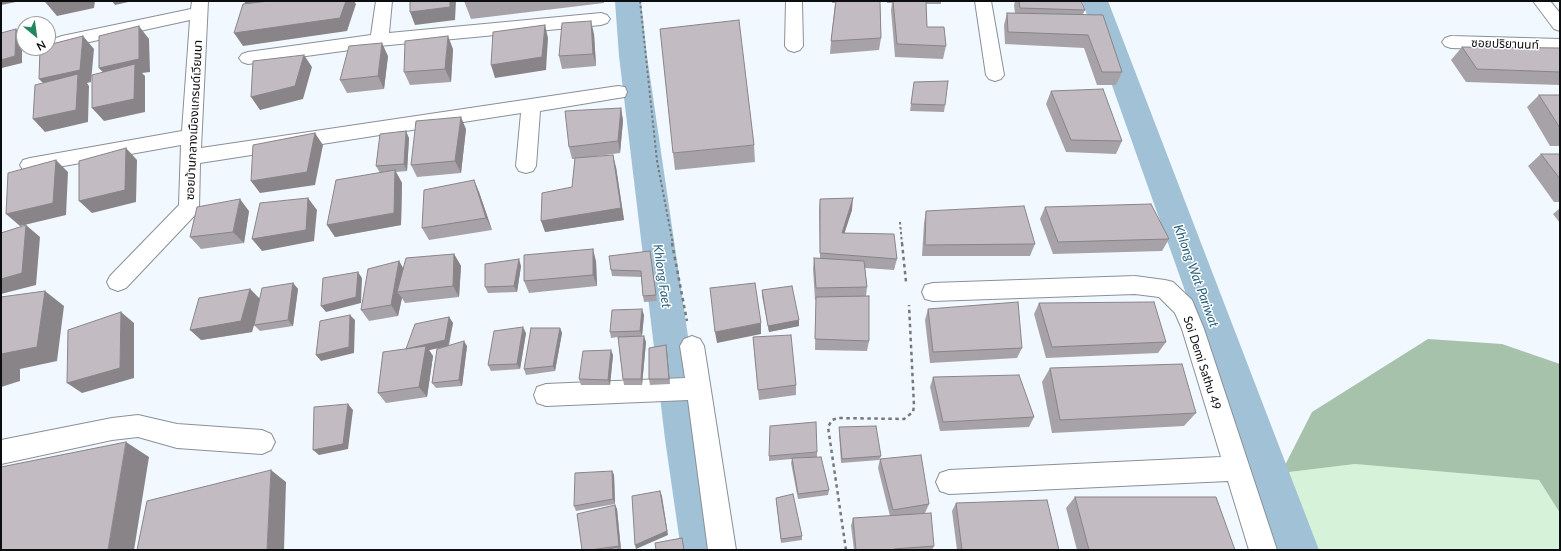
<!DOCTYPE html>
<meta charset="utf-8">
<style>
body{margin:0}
#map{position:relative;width:1561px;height:551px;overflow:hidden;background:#f2f8ff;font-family:Lato,sans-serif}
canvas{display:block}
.frame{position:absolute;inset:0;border:2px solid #0b0d0f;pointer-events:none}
.north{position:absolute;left:16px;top:16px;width:40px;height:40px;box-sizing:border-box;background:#fff;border:1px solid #9d9e9f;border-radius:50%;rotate:151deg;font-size:11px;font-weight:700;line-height:16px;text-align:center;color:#0b0d0f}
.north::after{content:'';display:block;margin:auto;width:14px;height:18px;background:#238660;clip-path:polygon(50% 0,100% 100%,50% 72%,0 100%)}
</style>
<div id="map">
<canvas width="1561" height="551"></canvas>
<div class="frame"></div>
<div class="north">N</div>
</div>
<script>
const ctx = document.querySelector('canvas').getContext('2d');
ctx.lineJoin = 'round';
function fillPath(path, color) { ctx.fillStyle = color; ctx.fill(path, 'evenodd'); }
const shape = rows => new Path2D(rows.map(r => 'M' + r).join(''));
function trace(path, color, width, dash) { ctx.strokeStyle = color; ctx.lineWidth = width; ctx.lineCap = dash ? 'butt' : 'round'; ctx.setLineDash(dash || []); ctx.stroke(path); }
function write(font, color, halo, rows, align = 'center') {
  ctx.font = font + ' Lato,"Noto Sans Thai",sans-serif'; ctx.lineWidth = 3; ctx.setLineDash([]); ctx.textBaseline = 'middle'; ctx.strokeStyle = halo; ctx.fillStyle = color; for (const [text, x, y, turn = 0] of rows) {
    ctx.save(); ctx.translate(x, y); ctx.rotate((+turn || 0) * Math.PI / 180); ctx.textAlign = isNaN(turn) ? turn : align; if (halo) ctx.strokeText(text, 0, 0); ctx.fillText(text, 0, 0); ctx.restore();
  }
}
fillPath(shape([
 [1355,464,1539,480,1560,513,1560,550,1309,550,1281,473]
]), '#d6f2d9');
fillPath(shape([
 [1428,339,1502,344,1560,364,1560,513,1539,480,1355,464,1281,473,1312,412]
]), '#a7c2aa');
fillPath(shape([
 [615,1,641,1,647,56,703,439,723,550,681,550,665,439,619,56,615,1],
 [1082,1,1108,1,1319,550,1277,550,1082,1]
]), '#a1c2d6');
const minor = shape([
 [192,1,208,1,201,148,618,86,625,87,627,92,625,97,618,98,540,111,536,166,533,171,526,173,519,171,516,166,521,113,200,163,199,208,196,214,126,288,118,291,110,288,107,282,110,276,179,205,181,145,30,172,23,170,20,165,23,160,30,158,182,131,190,20,62,48,56,46,53,42,56,38,62,36,191,9,192,1],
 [376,1,392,1,389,33,601,13,607,15,610,19,607,23,601,25,379,46,248,64,242,62,239,58,242,54,248,52,371,35,376,1],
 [786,1,802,1,803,46,800,50,794,52,788,50,785,46,786,1],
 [975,1,991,1,1004,75,1001,79,995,81,989,79,986,75,975,1],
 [1533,1,1550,1,1560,13,1560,31,1554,29,1533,1],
 [1451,36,1560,39,1560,51,1451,48,1445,46,1442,42,1445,38,1451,36],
 [1135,276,1165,280,1173,282,1192,300,1204,329,1277,550,1249,550,1228,481,949,494,940,491,936,482,940,473,949,470,1221,457,1182,329,1175,313,1159,297,1135,294,933,301,925,299,922,292,925,285,933,283,1135,276],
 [692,336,700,339,704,346,736,550,708,550,688,400,546,406,537,403,534,395,537,387,546,384,685,378,680,346,684,339,692,336],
 [138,415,177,424,262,430,271,434,275,442,271,450,262,454,177,448,138,437,112,440,1,464,1,440,112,418,138,415]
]);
trace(minor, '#8a9096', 2);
trace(shape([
 [640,1,657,161,673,244],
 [900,222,902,244]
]), '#75787d', 2, [2.5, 2.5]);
trace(shape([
 [672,243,687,321],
 [902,243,906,282],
 [846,550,828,427,832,420,838,418,904,419,913,412,914,406,909,305]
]), '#75787d', 2.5, [3.5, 3.5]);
fillPath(minor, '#fff');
fillPath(shape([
 [464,1,604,1,604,3,471,19],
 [832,1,880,1,881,38,879,50,830,54,831,41,835,3,832,3],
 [887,1,941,1,941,4,926,4,927,27,946,46,943,59,895,57,891,10,892,3,887,3],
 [1015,1,1081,1,1085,10,1083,14,1122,72,1116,85,1097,85,1084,48,1005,44,1004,25,1007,13,1015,13,1014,5],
 [594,34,596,66,562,69,559,56],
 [1462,47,1560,48,1560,85,1466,82,1451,60],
 [453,49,451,82,410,85,404,72],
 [388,56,384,89,347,93,340,80],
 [913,89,945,105,944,112,910,111],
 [1051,91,1122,141,1116,154,1066,152,1046,104],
 [1539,95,1560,95,1560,146,1550,146,1527,107],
 [621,108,623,121,620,153,590,157,616,167,624,220,545,232,572,187,575,159,572,159,569,147],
 [466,129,461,173,417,177,411,165],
 [409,138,407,171,396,172,402,183,401,225,335,237,327,225,380,173,376,166],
 [754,145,755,162,675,170,673,153],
 [1541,154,1560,154,1560,202,1554,202,1528,166],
 [474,180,479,192,492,230,429,240,422,228],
 [820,199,852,210,844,233,897,259,894,270,865,268,867,287,866,296,869,341,867,351,815,350,816,300,815,300,813,269,814,258,820,258,819,211],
 [1045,207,1169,239,1162,251,1053,254,1040,219],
 [1560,208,1560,223,1553,214],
 [249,211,244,243,201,249,190,237],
 [926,211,1035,244,1030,256,922,256,924,223],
 [650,251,657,301,644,302,643,296,641,277,612,276,611,270],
 [454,254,461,266,459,297,405,303,402,298,398,316,369,321,361,310,399,261,403,268],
 [596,261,597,286,529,293,524,281],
 [521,266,517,292,488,293,485,287],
 [293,283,298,289,293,326,260,331,254,325,256,316,252,332,201,340,250,289,260,299],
 [762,290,799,326,769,332,762,296],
 [1039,303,1166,342,1158,353,1046,358,1034,314],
 [928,309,1022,348,1017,358,930,363,925,320],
 [644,315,642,336,646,342,642,385,624,385,623,379,618,337,611,338,610,332],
 [449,317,453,323,449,346,467,346,462,386,436,388,432,383,444,347,429,350,433,356,427,397,386,403,378,393,406,349],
 [560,328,562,333,555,371,526,375,524,369],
 [526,333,520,369,491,371,488,365],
 [753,337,796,385,796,395,759,400],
 [667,351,670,384,650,385,649,379],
 [613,355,610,385,581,385,579,379],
 [1050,368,1196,413,1184,426,1052,433,1042,382],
 [933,377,1034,417,1029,427,940,431,930,387],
 [839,427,881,456,879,460,841,463,839,432],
 [817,452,817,457,812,458,829,490,828,495,798,499,791,463,792,459,769,461,769,456],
 [880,459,929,504,925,513,918,514,934,546,932,550,854,550,851,526,853,518,890,516,878,468],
 [612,471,614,475,615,504,576,511,574,506],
 [1075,497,1235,550,1077,550,1066,508],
 [776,498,802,536,802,540,781,543],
 [956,503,1059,550,957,550,952,511],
 [615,505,617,509,621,550,582,550]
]), '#a7a2a7');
fillPath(shape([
 [1,1,16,1,16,2,1,5],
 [55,1,95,1,94,8,57,16,46,3],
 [112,1,133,1,115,5],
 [244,1,290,1,247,7],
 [346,1,354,1,356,4,347,31,243,46,234,33],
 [450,1,456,1,455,20,415,25,410,12],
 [591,21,594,34,596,66,593,54],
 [545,25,548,38,546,70,495,78,491,65],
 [139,26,149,39,150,72,142,73,145,76,145,112,104,121,92,108,110,80,99,68],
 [16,29,22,36,22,63,2,68,1,67,1,60],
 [83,36,94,49,91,82,87,83,89,86,88,122,45,132,33,119,51,91,39,79],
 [448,36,453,49,451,82,445,69],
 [382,43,388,56,384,89,378,76],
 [304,55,312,67,303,99,260,110,251,97],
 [621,108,623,121,620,153,618,141],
 [461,117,466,129,461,173,455,161],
 [406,131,409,138,407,171,404,164],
 [315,133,323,145,315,185,260,193,251,181],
 [126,148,137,160,136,202,92,213,79,201],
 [613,155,616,167,624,220,545,232,541,221],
 [56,160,68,172,66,215,20,226,6,214],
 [395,170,402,183,401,225,335,237,327,225],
 [474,180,479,192,492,230,486,218],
 [308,198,317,210,314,241,262,251,252,239],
 [853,198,852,210,841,244,842,233],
 [240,199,249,211,244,243,233,232],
 [26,225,40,237,36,285,1,294,1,279],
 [593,249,596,261,597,286,593,275],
 [454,254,461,266,459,297,453,286],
 [519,259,521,266,517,292,514,286],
 [399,261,406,273,397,292,402,298,398,316,391,305],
 [358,272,362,278,361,303,326,312,321,306],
 [293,283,298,289,293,326,288,320],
 [250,289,261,300,252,332,201,340,190,330],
 [45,291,64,306,57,361,20,369,20,381,1,387,1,354],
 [642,309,644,315,642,336,640,331],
 [121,312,134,323,134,378,82,393,67,383],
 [350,315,355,320,354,353,321,361,316,355],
 [449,317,453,323,448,346,429,350,433,356,427,397,419,387,406,349],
 [799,320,799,326,769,332,768,326],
 [761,323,761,334,717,343,715,332],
 [523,327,526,333,520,369,517,364],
 [560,328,562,333,555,371,553,366],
 [644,336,646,342,642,385,641,379],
 [464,341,467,346,462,386,459,380],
 [666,345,667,351,670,384,669,379],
 [611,350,613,355,610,385,608,380],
 [348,404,353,410,348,449,319,455,313,450],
 [126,442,149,457,134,550,108,550],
 [271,470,286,482,284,550,267,550],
 [612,471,614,475,615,504,613,499],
 [660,491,662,496,668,535,636,549,635,545],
 [615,505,617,509,621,550,619,546]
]), '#888488');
const building = shape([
 [46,1,55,1,46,3,46,1],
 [269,1,346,1,340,18,234,33,243,4,269,1],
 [410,1,450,1,450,7,410,12,410,1],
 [836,1,880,1,881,38,831,41,836,1],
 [893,1,926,1,927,27,944,27,946,46,897,44,893,1],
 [1019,1,1081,1,1085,10,1020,8,1019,1],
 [1007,13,1103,15,1122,72,1102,72,1088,35,1008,32,1007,13],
 [739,20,754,145,673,153,660,29,739,20],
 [591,21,593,54,559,56,562,23,591,21],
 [545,25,542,57,491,65,493,32,545,25],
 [139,26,139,59,99,68,99,36,139,26],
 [16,29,15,56,1,60,1,33,16,29],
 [83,36,80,70,39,79,40,48,48,48,48,45,83,36],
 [448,36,445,69,404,72,405,41,448,36],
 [382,43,378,76,340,80,349,46,382,43],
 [1462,47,1560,48,1560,72,1477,69,1462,47],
 [304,55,295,86,251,97,253,61,304,55],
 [135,64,134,99,92,108,92,75,135,64],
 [78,74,76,110,33,119,35,85,78,74],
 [948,81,945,105,911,104,914,82,948,81],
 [1103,89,1122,141,1071,140,1051,91,1103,89],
 [1539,95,1560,95,1560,128,1539,95],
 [621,108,618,141,569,147,565,111,621,108],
 [461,117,455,161,411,165,416,121,461,117],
 [406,131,404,164,376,166,380,134,406,131],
 [315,133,307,172,251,181,253,145,315,133],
 [126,148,125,190,79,201,79,161,126,148],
 [1541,154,1560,154,1560,179,1541,154],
 [613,155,621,208,541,221,542,193,572,187,575,158,613,155],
 [56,160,53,203,6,214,8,173,56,160],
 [395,170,394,213,327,225,336,180,395,170],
 [474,180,486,218,422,228,424,190,474,180],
 [308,198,306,230,252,239,260,203,308,198],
 [853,198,842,233,894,234,897,259,820,253,820,199,853,198],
 [240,199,233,232,190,237,197,207,240,199],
 [1151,204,1169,239,1058,242,1045,207,1151,204],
 [1024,206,1035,244,925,245,926,211,1024,206],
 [26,225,22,273,1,279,1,233,26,225],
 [593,249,593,275,524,281,524,255,593,249],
 [650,251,656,295,643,296,641,271,611,270,609,256,650,251],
 [454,254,453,286,397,292,406,258,454,254],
 [814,258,864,261,867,287,816,288,814,258],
 [519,259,514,286,485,287,485,264,519,259],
 [399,261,391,305,361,310,368,269,399,261],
 [358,272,356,297,321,306,323,278,358,272],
 [293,283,288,320,254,325,262,288,293,283],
 [755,283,761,323,715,332,710,288,755,283],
 [792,286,799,320,768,326,762,290,792,286],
 [250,289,241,321,190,330,199,298,250,289],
 [45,291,37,347,1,354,1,297,45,291],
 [869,296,869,341,815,339,816,297,869,296],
 [1018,302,1022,348,933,352,928,309,1018,302],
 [1154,302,1166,342,1052,347,1039,303,1154,302],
 [642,309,640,331,610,332,612,310,642,309],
 [121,312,120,368,67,383,68,330,121,312],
 [350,315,349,347,316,355,320,321,350,315],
 [449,317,445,340,406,349,415,324,449,317],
 [523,327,517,364,488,365,494,331,523,327],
 [531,328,560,328,553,366,524,369,531,328],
 [791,335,796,385,758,390,753,337,791,335],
 [644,336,641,379,623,379,618,337,644,336],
 [464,341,459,380,432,383,437,349,464,341],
 [666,345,669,379,649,379,649,348,666,345],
 [426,346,419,387,378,393,383,352,426,346],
 [611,350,608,380,579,379,583,351,611,350],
 [1182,364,1196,413,1060,420,1050,368,1182,364],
 [1019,375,1034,417,943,422,933,377,1019,375],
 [348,404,343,444,313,450,314,407,348,404],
 [816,422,817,452,769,456,770,426,816,422],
 [876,426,881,456,842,459,839,427,876,426],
 [126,442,108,550,1,550,1,467,126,442],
 [921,455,929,504,893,510,880,459,921,455],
 [821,457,829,490,798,494,792,458,821,457],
 [271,470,267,550,137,550,147,501,271,470],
 [612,471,613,499,574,506,575,473,612,471],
 [660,491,667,531,635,545,632,496,660,491],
 [793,494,802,536,781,539,776,498,793,494],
 [1075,497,1216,497,1235,550,1089,550,1075,497],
 [1047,500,1059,550,962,550,956,503,1047,500],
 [615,505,619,546,590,550,582,550,577,514,615,505],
 [931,513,934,546,894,549,894,550,856,550,853,518,931,513],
 [682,538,684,550,656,550,655,543,682,538],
 [618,547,618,550,604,550,618,547]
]);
fillPath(building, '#c2bcc2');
trace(building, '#888488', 1);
write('12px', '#0b0d0f', '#fff', [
 ["ซอยปริยานนท์",1505,44,2],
 ["ซอยบ้านกลางเมืองแกรนด์เวียนนา",194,120,-87],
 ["Soi Demi Sathu 49",1202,363,72]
]);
write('italic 13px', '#245d7a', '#fff', [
 ["Khlong Faet",662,276,82],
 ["Khlong Wat Pariwat",1196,276,70]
]);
</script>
